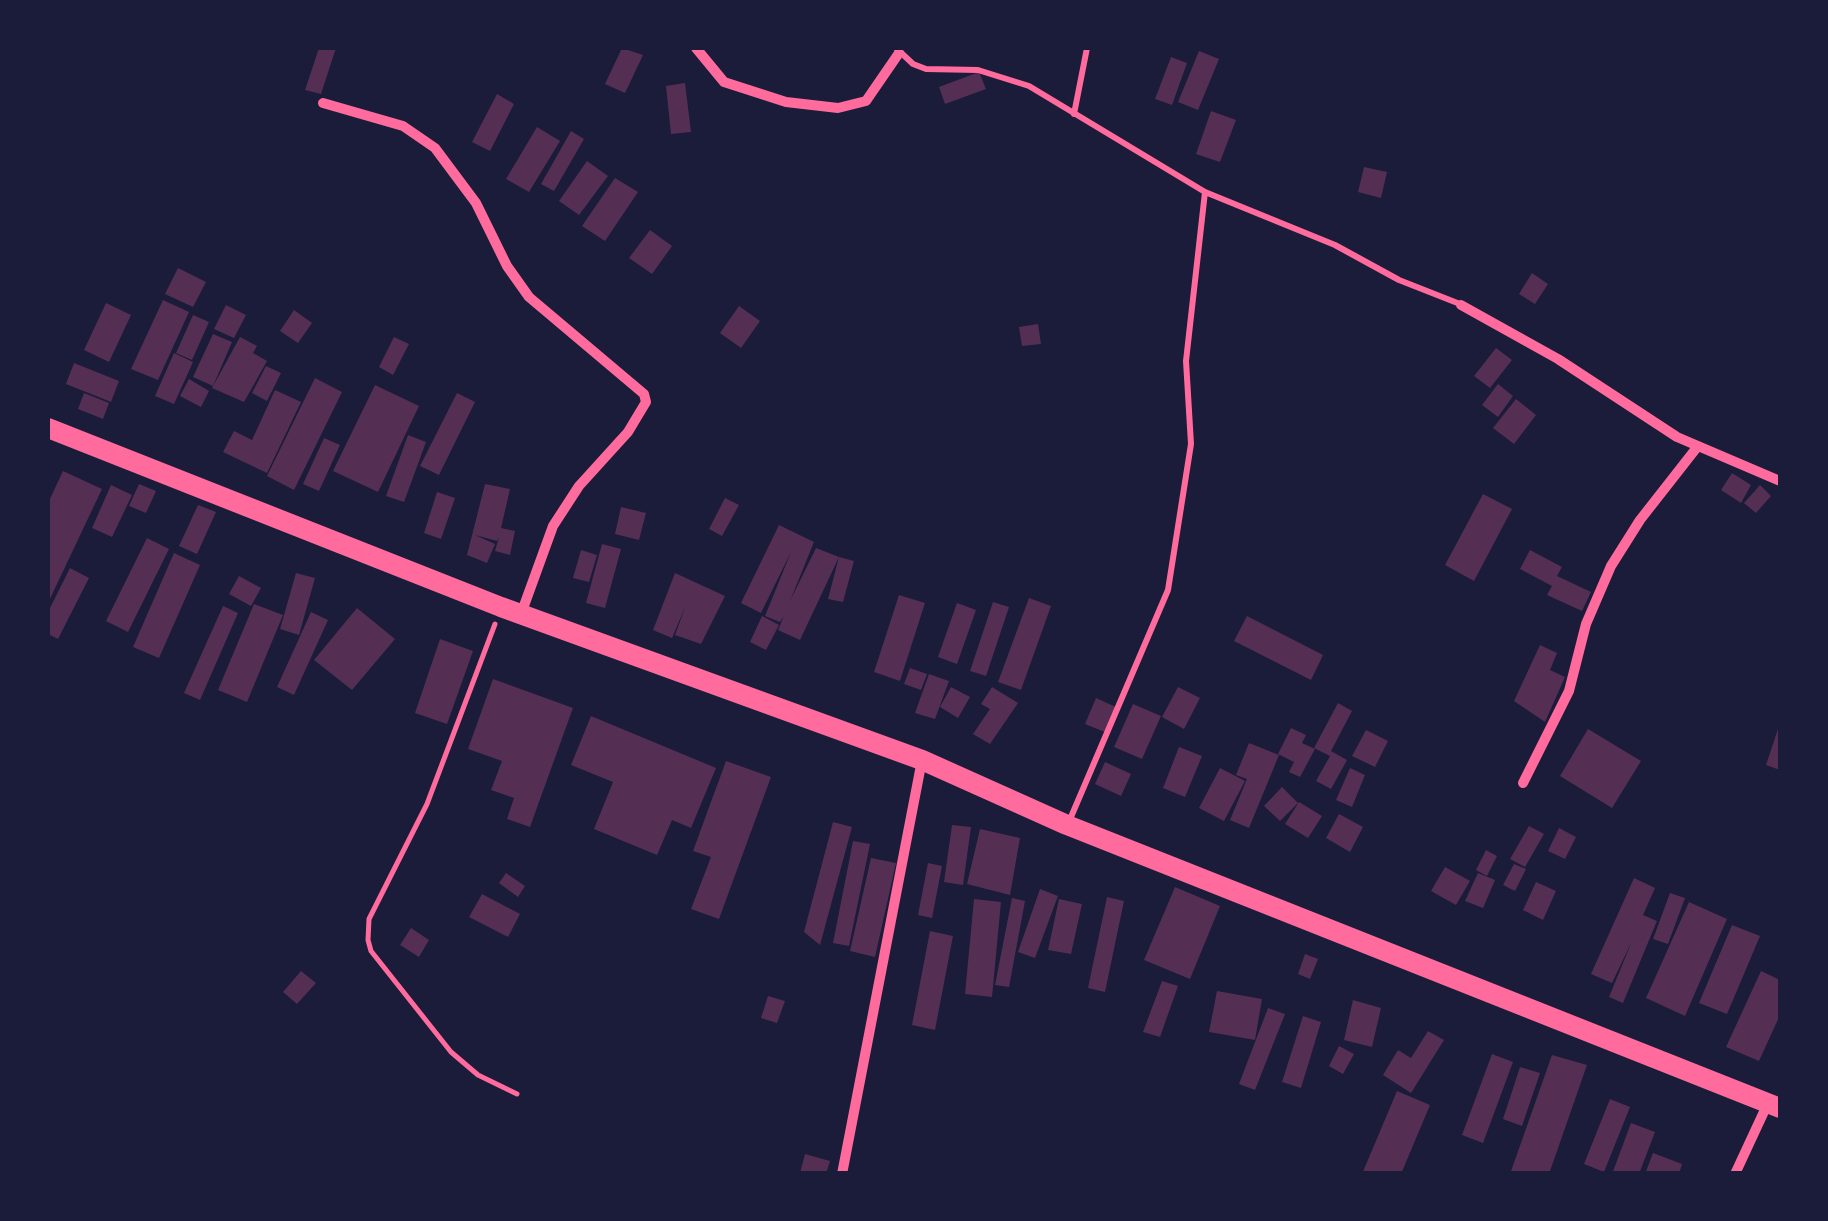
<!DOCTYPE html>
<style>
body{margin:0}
#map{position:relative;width:1828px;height:1221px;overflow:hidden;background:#1b1b3a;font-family:Cabin,sans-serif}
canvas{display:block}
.frame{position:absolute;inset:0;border:50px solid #1b1b3a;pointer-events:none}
</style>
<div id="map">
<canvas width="1828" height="1221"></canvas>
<div class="frame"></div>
</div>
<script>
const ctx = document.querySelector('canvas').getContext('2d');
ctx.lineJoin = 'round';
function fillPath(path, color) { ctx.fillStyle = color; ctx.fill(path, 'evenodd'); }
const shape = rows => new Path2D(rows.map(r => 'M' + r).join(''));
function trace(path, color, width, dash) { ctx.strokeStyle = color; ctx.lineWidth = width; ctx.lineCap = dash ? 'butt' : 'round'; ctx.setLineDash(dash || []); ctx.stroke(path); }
fillPath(shape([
 [319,48,336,48,321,94,305,90],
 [622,48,643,55,625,93,605,84],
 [1199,51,1219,59,1198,110,1178,102],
 [1171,57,1187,63,1172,105,1155,99],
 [979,72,986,89,945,104,939,87],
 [685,83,691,132,671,134,666,86],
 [497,94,514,104,490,151,472,142],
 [1211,111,1236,120,1220,162,1196,154],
 [537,127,560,141,529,192,506,179],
 [571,131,584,139,554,191,541,184],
 [587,161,608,176,579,215,559,201],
 [1364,167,1387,172,1381,198,1358,192],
 [615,178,638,192,605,241,582,226],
 [650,230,672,246,652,274,629,258],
 [178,268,206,282,193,307,165,294],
 [1532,273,1548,284,1535,304,1519,294],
 [163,300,189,312,158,380,131,369],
 [106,303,131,315,109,362,84,350],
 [226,305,246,315,234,338,214,329],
 [739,306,760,321,741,348,720,333],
 [294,310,312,323,298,343,280,331],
 [193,315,209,322,192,360,176,353],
 [1038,324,1041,344,1022,346,1019,327],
 [213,334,232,342,213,386,193,377],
 [240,337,257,346,253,353,267,361,244,402,212,388],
 [394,337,409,344,393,375,379,367],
 [1496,348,1512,360,1490,388,1474,376],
 [174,353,193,362,174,404,155,396],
 [74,363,119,381,111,402,66,384],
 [266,366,281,373,267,401,252,393],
 [315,378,342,392,294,490,267,476],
 [189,379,209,391,201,407,180,396],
 [1498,384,1513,396,1498,417,1482,405],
 [375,385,419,406,378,492,333,471],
 [275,390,301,402,267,473,223,452,234,431,252,440],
 [84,393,109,403,103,419,78,409],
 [457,393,475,402,439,475,420,466],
 [1516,399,1536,415,1514,444,1493,428],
 [408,435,426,442,404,502,386,496],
 [324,438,340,445,319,491,303,484],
 [63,471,102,489,48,603,48,503],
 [1732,473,1751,485,1741,503,1721,490],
 [139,484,156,491,146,513,129,506],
 [485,484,510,489,501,528,515,531,510,555,495,551,499,537,497,541,475,535,495,544,487,563,467,555],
 [111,485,132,495,112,537,92,528],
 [1760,485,1771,496,1756,513,1744,503],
 [437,492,455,498,441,539,424,533],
 [1483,494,1512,509,1474,581,1445,565],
 [725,498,739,505,722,536,709,529],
 [198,505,216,512,197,554,179,546],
 [621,507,646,513,639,540,615,534],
 [779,525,814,542,790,601,816,548,839,557,800,640,778,630,784,616,780,622,765,616,791,552,761,613,741,603],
 [147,538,169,549,128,632,106,621],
 [602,544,621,549,605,608,586,603],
 [581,550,597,555,589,582,573,578],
 [1530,550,1562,567,1557,576,1591,592,1582,611,1547,595,1552,586,1520,569],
 [174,553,200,565,159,658,133,647],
 [839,557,854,561,843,602,828,599],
 [70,568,89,578,58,639,48,634,48,612],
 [296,573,315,578,299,635,280,629],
 [675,573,725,596,701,644,675,635,686,605,672,638,653,630],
 [239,576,261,588,251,606,229,594],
 [899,595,925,603,900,681,874,672],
 [1029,598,1051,606,1021,690,998,682],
 [993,602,1009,607,986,676,970,671],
 [957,603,976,610,957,664,938,657],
 [254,604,283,615,247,702,218,690],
 [223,606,238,613,200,700,184,693],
 [357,608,395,639,352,690,314,660],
 [311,612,328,620,294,695,277,687],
 [762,616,779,625,766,650,750,642],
 [1247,616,1323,655,1311,680,1234,641],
 [440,639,473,651,447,724,415,713],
 [1540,645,1557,653,1550,670,1565,677,1545,722,1514,701],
 [910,668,927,674,921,690,904,684],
 [929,674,949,681,935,719,915,713],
 [493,679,573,708,530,827,507,819,514,798,491,790,502,761,468,749],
 [951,687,970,697,958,718,940,707],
 [992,687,1018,703,990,744,973,734,990,709,981,704],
 [1178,687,1200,698,1184,729,1162,717],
 [1096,698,1118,708,1107,733,1085,724],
 [1338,703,1352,711,1331,751,1347,760,1331,789,1316,781,1330,756,1314,748],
 [1133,704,1161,716,1142,759,1114,747],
 [591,716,716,768,691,828,672,820,657,855,594,829,613,782,571,765],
 [1780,723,1780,770,1766,765],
 [1291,728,1306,735,1302,743,1315,749,1300,777,1289,772,1294,762,1278,754],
 [1588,729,1641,761,1612,808,1560,776],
 [1366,730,1388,741,1375,767,1352,756],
 [1249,743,1279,755,1249,828,1230,820,1247,779,1236,775],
 [1179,747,1202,756,1185,797,1163,788],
 [726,761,771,777,719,919,691,909,711,857,693,851],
 [1105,762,1131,774,1121,796,1095,784],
 [1220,768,1245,781,1224,821,1199,808],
 [1350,768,1365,775,1352,807,1336,800],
 [1282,787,1298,803,1280,821,1264,806],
 [1299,802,1322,816,1308,838,1285,824],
 [1339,814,1363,827,1350,852,1326,838],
 [833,822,852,827,820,945,804,932],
 [952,825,971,827,963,885,944,882],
 [1529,826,1544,834,1525,867,1510,859],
 [1559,828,1576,837,1565,859,1548,851],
 [980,829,1020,838,1010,895,967,884],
 [853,841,870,844,849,946,833,943],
 [1486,850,1497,856,1487,876,1476,870],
 [871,858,896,863,875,957,850,951],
 [928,863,942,866,932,918,918,915],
 [1514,864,1526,869,1515,891,1503,885],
 [1445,867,1470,881,1456,905,1431,891],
 [506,873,525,886,518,897,499,883],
 [1478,873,1495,880,1483,908,1465,901],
 [1634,878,1655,888,1643,915,1657,921,1623,1003,1609,997,1632,941,1612,983,1591,974],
 [1536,882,1556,891,1543,920,1523,910],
 [1175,887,1220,906,1190,979,1144,960],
 [1040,889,1058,896,1035,958,1018,952],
 [1670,893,1685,898,1668,944,1653,939],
 [482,894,520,914,508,937,469,917],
 [1107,897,1124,901,1105,992,1088,988],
 [1012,898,1025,901,1009,987,995,985],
 [974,899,1001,902,992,997,965,994],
 [1059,899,1082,904,1071,954,1048,950],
 [1689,902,1727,919,1685,1016,1646,998],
 [1732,925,1760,936,1727,1014,1699,1003],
 [411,928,429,940,419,957,400,945],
 [930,931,953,936,935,1030,912,1025],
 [1305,954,1318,959,1310,979,1298,974],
 [301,971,316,983,297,1004,283,992],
 [1761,971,1780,980,1780,1015,1759,1061,1726,1047],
 [1162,981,1178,986,1160,1037,1143,1032],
 [1217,991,1262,999,1255,1040,1209,1032],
 [768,996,785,1001,777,1023,761,1018],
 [1353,1000,1381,1008,1372,1047,1344,1040],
 [1268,1008,1285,1014,1255,1090,1239,1084],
 [1303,1016,1321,1022,1301,1088,1282,1082],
 [1428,1031,1444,1040,1411,1093,1383,1075,1398,1050,1411,1058],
 [1339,1046,1354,1054,1343,1074,1329,1066],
 [1492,1054,1513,1062,1483,1143,1462,1135],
 [1552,1055,1587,1065,1549,1174,1510,1174],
 [1520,1067,1540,1073,1522,1126,1503,1119],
 [1397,1091,1430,1105,1401,1174,1362,1174],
 [1610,1099,1630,1107,1604,1172,1584,1164],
 [1631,1123,1655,1132,1639,1174,1612,1174],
 [1653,1153,1682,1164,1679,1174,1645,1174],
 [805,1154,830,1161,826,1174,800,1173]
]), '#542f53');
trace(shape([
 [495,624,427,804,369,919,368,940,371,951,451,1052,478,1075,517,1094]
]), '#ff6b9d', 5);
trace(shape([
 [896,48,913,64,926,69,978,70,1029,86,1205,192,1335,245,1399,280,1460,304],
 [1074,114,1087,48],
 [1068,824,1168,590,1191,444,1186,361,1205,192]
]), '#ff6b9d', 6);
trace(shape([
 [696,48,724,82,786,102,838,108,866,101,899,53],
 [323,103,403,126,435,148,476,203,507,266,529,297,644,394,646,402,628,432,579,486,553,526,521,614],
 [1461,305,1558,359,1677,437,1780,481],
 [1523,783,1569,691,1586,624,1611,566,1640,520,1698,446],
 [842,1174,922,760],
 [1735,1174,1768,1103]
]), '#ff6b9d', 10);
trace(shape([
 [48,428,501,607,922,760,1067,825,1780,1108]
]), '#ff6b9d', 20);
</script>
